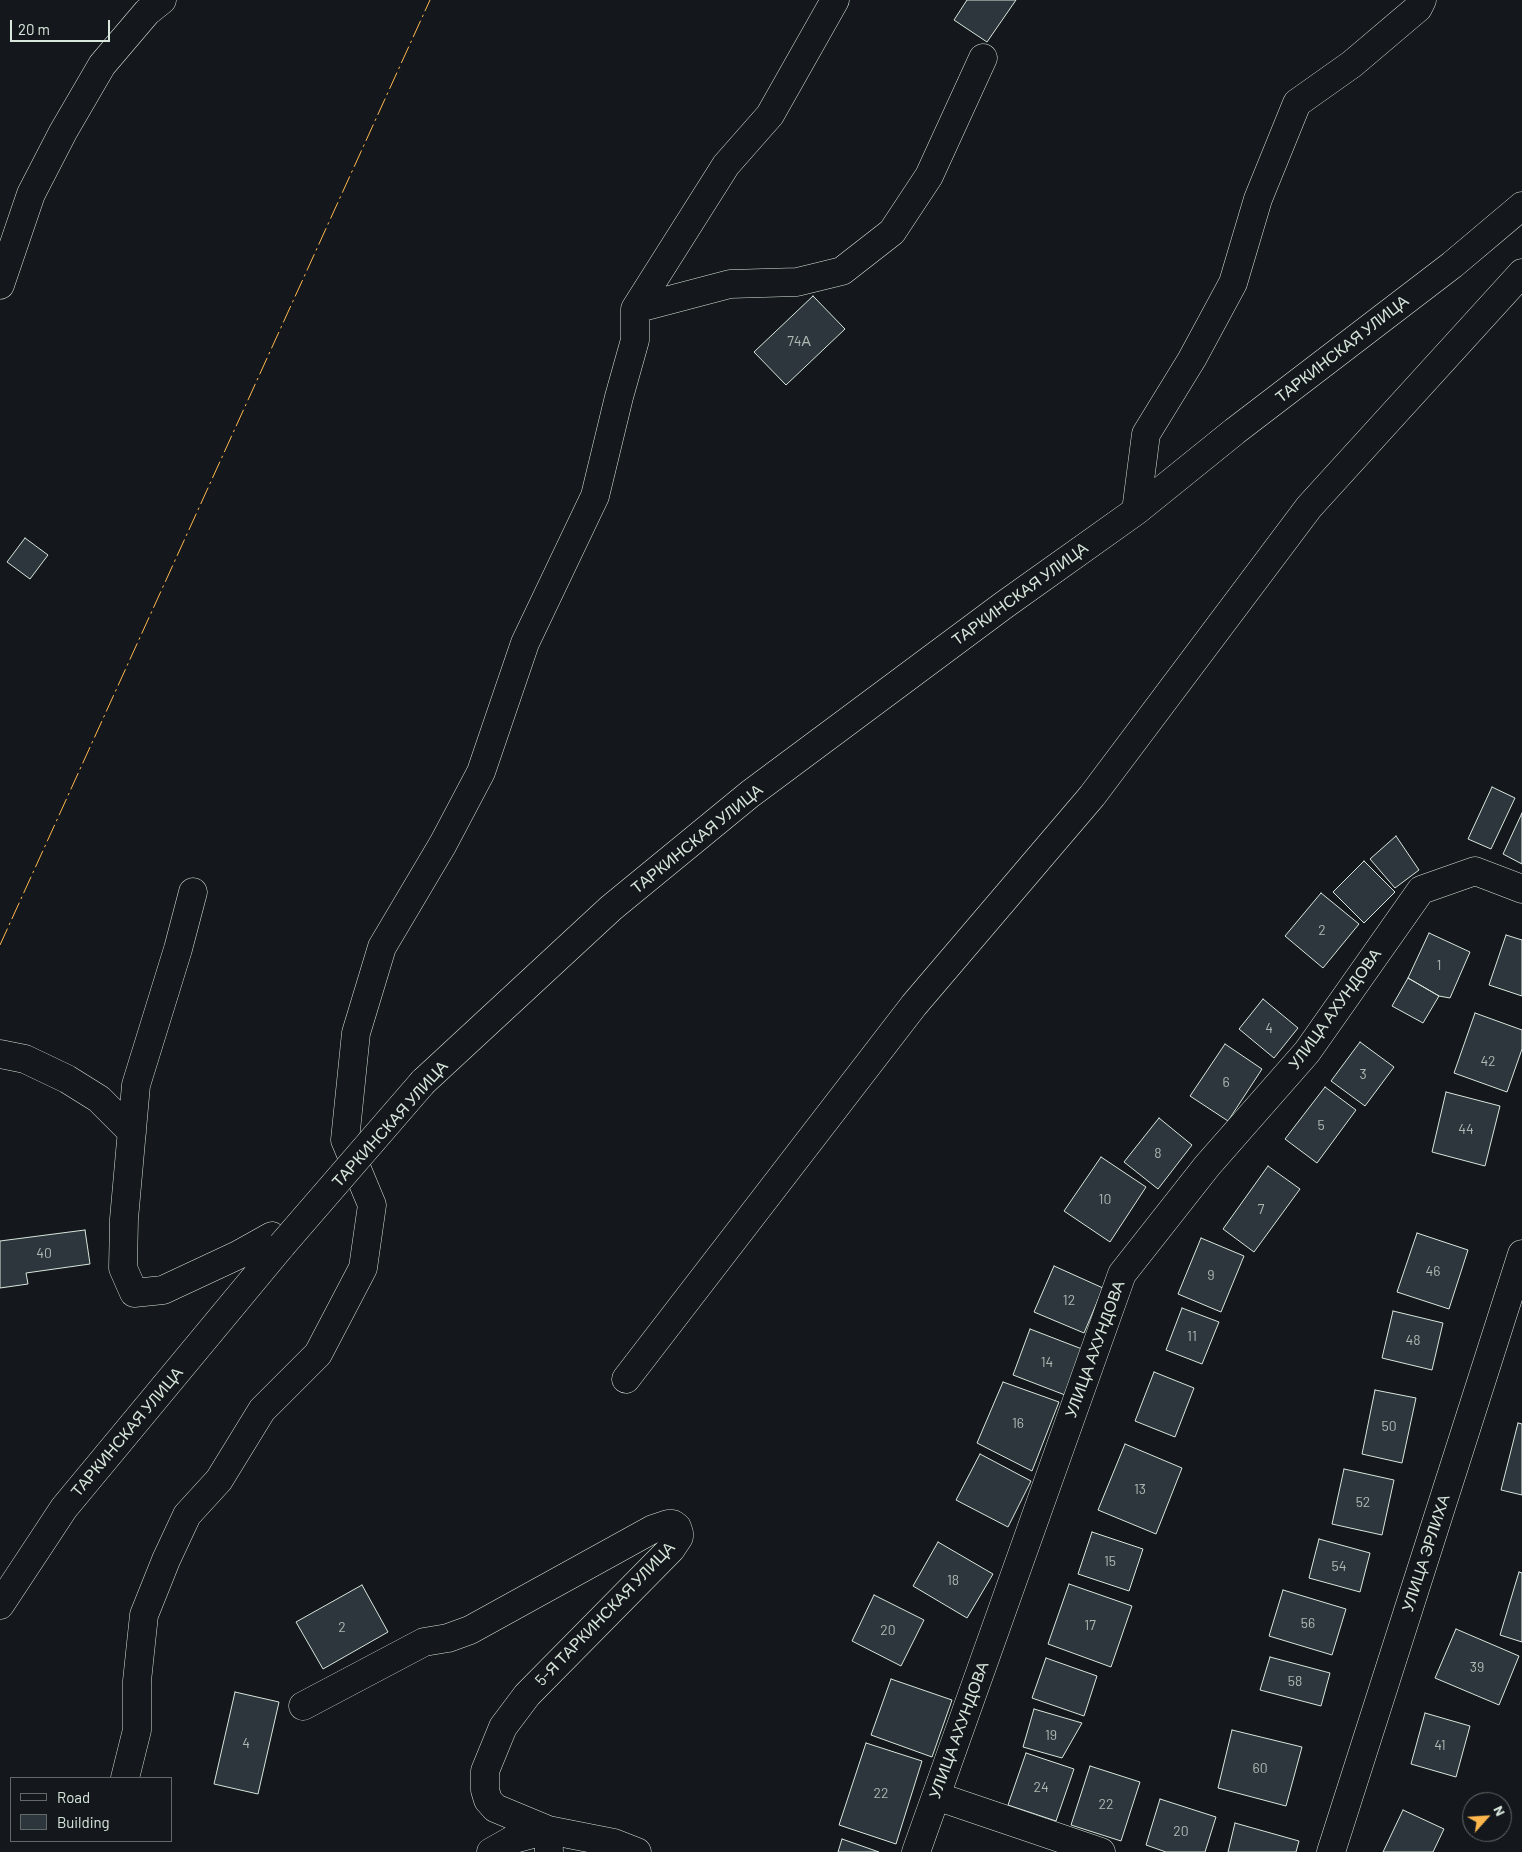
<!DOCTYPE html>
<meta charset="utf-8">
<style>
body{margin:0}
#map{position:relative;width:1522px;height:1852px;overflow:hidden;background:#14181c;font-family:Barlow,sans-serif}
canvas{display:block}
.legend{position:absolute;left:10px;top:1777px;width:162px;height:65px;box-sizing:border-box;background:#14181c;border:1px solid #626a69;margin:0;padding:6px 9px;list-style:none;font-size:15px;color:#d8e6dc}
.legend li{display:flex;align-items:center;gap:10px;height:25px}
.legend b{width:25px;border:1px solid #626a69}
.north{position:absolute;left:1462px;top:1792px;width:50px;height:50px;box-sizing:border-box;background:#14181c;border:1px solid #626a69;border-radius:50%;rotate:64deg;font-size:14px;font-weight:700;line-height:20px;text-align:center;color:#d8e6dc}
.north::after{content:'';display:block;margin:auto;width:18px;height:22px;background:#ffb74d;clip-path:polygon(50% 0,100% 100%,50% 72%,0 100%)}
.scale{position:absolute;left:10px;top:20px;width:100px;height:22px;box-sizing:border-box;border:2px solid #d8e6dc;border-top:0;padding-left:6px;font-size:15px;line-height:18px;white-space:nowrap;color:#d8e6dc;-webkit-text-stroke:4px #14181c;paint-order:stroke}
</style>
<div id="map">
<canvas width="1522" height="1852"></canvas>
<ul class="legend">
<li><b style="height:6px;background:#14181c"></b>Road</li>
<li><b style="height:14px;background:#2c363c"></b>Building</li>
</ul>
<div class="north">N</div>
<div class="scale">20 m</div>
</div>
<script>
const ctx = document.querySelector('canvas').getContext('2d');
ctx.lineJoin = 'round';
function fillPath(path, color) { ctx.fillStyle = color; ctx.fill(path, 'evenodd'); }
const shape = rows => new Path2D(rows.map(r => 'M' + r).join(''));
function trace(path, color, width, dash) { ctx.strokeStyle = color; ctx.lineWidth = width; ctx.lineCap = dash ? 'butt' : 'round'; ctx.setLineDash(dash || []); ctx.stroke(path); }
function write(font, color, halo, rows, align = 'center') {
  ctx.font = font + ' Barlow,sans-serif'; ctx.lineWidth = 4; ctx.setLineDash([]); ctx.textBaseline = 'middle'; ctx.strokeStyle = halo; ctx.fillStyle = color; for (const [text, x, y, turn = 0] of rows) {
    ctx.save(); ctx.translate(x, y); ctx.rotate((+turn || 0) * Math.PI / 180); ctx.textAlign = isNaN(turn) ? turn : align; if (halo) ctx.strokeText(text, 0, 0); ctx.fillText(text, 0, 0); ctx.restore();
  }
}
const building = shape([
 [967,0,1016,0,987,42,954,20,967,0],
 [813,296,845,329,786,385,754,352,813,296],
 [25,538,48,555,30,579,7,562,25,538],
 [1492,787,1515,798,1491,849,1468,839,1492,787],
 [1522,813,1522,864,1503,854,1522,813],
 [1396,836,1419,870,1395,888,1370,859,1396,836],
 [1364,861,1395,892,1364,923,1333,892,1364,861],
 [1321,893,1359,924,1323,968,1285,936,1321,893],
 [1429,933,1470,952,1450,998,1439,996,1408,978,1429,933],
 [1506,935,1522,940,1522,996,1489,985,1506,935],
 [1408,978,1439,996,1423,1023,1392,1006,1408,978],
 [1263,999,1298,1028,1274,1058,1239,1029,1263,999],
 [1475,1013,1522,1030,1522,1049,1507,1092,1454,1073,1475,1013],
 [1360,1042,1394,1067,1365,1106,1331,1081,1360,1042],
 [1225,1044,1262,1069,1228,1121,1190,1096,1225,1044],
 [1325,1087,1356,1110,1317,1163,1285,1139,1325,1087],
 [1446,1092,1500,1106,1485,1166,1432,1152,1446,1092],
 [1159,1118,1192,1145,1158,1189,1124,1162,1159,1118],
 [1101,1157,1146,1187,1110,1242,1064,1211,1101,1157],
 [1268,1166,1300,1189,1254,1252,1223,1229,1268,1166],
 [85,1230,90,1264,26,1273,28,1284,0,1288,0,1241,85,1230],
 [1417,1233,1468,1250,1449,1309,1397,1292,1417,1233],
 [1201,1238,1244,1256,1221,1312,1178,1294,1201,1238],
 [1054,1266,1103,1288,1084,1333,1034,1312,1054,1266],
 [1182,1308,1219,1322,1202,1364,1166,1350,1182,1308],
 [1393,1311,1443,1323,1432,1370,1382,1358,1393,1311],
 [1030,1329,1082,1349,1065,1395,1013,1375,1030,1329],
 [1154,1372,1194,1388,1175,1437,1135,1421,1154,1372],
 [1003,1382,1059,1402,1032,1471,977,1443,1003,1382],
 [1375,1390,1416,1398,1402,1463,1362,1454,1375,1390],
 [1518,1423,1522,1424,1522,1495,1501,1490,1518,1423],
 [1125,1444,1182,1468,1156,1534,1098,1510,1125,1444],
 [980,1454,1031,1481,1008,1527,956,1500,980,1454],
 [1344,1469,1394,1480,1382,1535,1332,1524,1344,1469],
 [1092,1532,1143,1549,1129,1591,1078,1574,1092,1532],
 [1319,1539,1370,1553,1360,1592,1309,1578,1319,1539],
 [938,1542,993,1574,967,1618,913,1586,938,1542],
 [1519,1572,1522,1573,1522,1642,1500,1635,1519,1572],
 [1069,1584,1132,1606,1111,1667,1048,1644,1069,1584],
 [362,1585,388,1632,323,1669,296,1622,362,1585],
 [1283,1590,1346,1609,1332,1655,1269,1636,1283,1590],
 [874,1595,924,1620,901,1666,852,1641,874,1595],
 [1456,1629,1519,1656,1499,1705,1435,1678,1456,1629],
 [1270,1657,1330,1673,1321,1706,1260,1690,1270,1657],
 [1046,1658,1097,1676,1084,1716,1032,1698,1046,1658],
 [891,1679,952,1700,932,1757,871,1735,891,1679],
 [235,1692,279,1702,258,1794,214,1784,235,1692],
 [1034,1709,1082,1723,1062,1758,1023,1747,1034,1709],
 [1425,1713,1470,1726,1456,1777,1411,1764,1425,1713],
 [1232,1730,1302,1747,1286,1806,1218,1788,1232,1730],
 [866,1743,922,1761,896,1844,839,1825,866,1743],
 [1026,1753,1074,1769,1056,1821,1008,1805,1026,1753],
 [1090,1766,1140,1782,1121,1841,1071,1825,1090,1766],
 [1160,1799,1216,1817,1205,1852,1166,1852,1146,1845,1160,1799],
 [1403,1810,1444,1829,1433,1852,1383,1852,1403,1810],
 [1235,1823,1299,1841,1296,1852,1228,1852,1235,1823],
 [842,1839,879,1852,838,1852,842,1839]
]);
fillPath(building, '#2c363c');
trace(building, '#d8e6dc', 1);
const minor = shape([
 [0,285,31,194,63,132,102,65,147,12,162,0],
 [635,309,730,284,797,282,842,271,892,232,929,176,983,58],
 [1136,511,1146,434,1192,359,1233,283,1258,199,1297,103,1352,64,1418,8,1422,0],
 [0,1054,25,1059,67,1079,99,1099,132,1132],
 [423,1082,611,908,750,794,1004,605,1136,511,1235,431,1452,265,1522,206],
 [626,1379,914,1005,1092,796,1309,507,1522,273],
 [0,1605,64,1508,282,1245,272,1236,238,1255,163,1290,134,1293,123,1268,124,1219,136,1085,178,949,193,892],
 [303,1706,424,1642,448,1638,470,1630,653,1529,668,1524,673,1524,677,1527,679,1533,679,1537,671,1549,527,1695,503,1727,485,1771,485,1790,488,1800,495,1808,548,1830,614,1843,637,1852],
 [125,1778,137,1730,137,1681,144,1615,166,1560,187,1515,219,1480,262,1410,318,1354,363,1268,372,1205,345,1140,356,1033,382,947,443,844,481,772,525,643,595,496,619,397,635,340,635,309,726,165,770,115,835,0],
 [936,1796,1101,1852],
 [491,1852,514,1839,548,1830,549,1852],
 [916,1852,1122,1274,1207,1166,1307,1052,1421,890,1475,871,1522,889],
 [1331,1852,1522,1254]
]);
trace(minor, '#d8e6dc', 29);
trace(minor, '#14181c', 28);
const minorBridge = shape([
 [282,1245,423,1082]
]);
trace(minorBridge, '#d8e6dc', 29, []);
trace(minorBridge, '#14181c', 28);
trace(shape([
 [0,945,430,0]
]), '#ffb74d', 1, [18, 4, 2.5, 4]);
write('14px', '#adbab4', null, [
 ["74А",799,341],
 ["2",1322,930],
 ["1",1439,965],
 ["4",1269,1028],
 ["42",1488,1061],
 ["3",1363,1074],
 ["6",1226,1082],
 ["5",1321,1125],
 ["44",1466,1129],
 ["8",1158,1153],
 ["10",1105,1199],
 ["7",1261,1209],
 ["40",44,1253],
 ["46",1433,1271],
 ["9",1211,1275],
 ["12",1069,1300],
 ["11",1192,1336],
 ["48",1413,1340],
 ["14",1047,1362],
 ["16",1018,1423],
 ["50",1389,1426],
 ["13",1140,1489],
 ["52",1363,1502],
 ["15",1110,1561],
 ["54",1339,1566],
 ["18",953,1580],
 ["56",1308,1623],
 ["17",1090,1625],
 ["2",342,1627],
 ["20",888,1630],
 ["39",1477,1667],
 ["58",1295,1681],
 ["19",1051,1735],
 ["4",246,1743],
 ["41",1440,1745],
 ["60",1260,1768],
 ["24",1041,1787],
 ["22",881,1793],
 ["22",1106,1804],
 ["20",1181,1831]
]);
write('16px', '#d8e6dc', '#14181c', [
 ["ТАРКИНСКАЯ УЛИЦА",1342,349,-38],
 ["ТАРКИНСКАЯ УЛИЦА",1020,594,-36],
 ["ТАРКИНСКАЯ УЛИЦА",697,839,-39],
 ["УЛИЦА АХУНДОВА",1335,1009,-54],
 ["ТАРКИНСКАЯ УЛИЦА",390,1124,-48],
 ["УЛИЦА АХУНДОВА",1095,1349,-70],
 ["ТАРКИНСКАЯ УЛИЦА",127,1432,-50],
 ["УЛИЦА ЭРЛИХА",1426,1553,-72],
 ["5-Я ТАРКИНСКАЯ УЛИЦА",605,1614,-46],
 ["УЛИЦА АХУНДОВА",959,1730,-70]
]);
</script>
